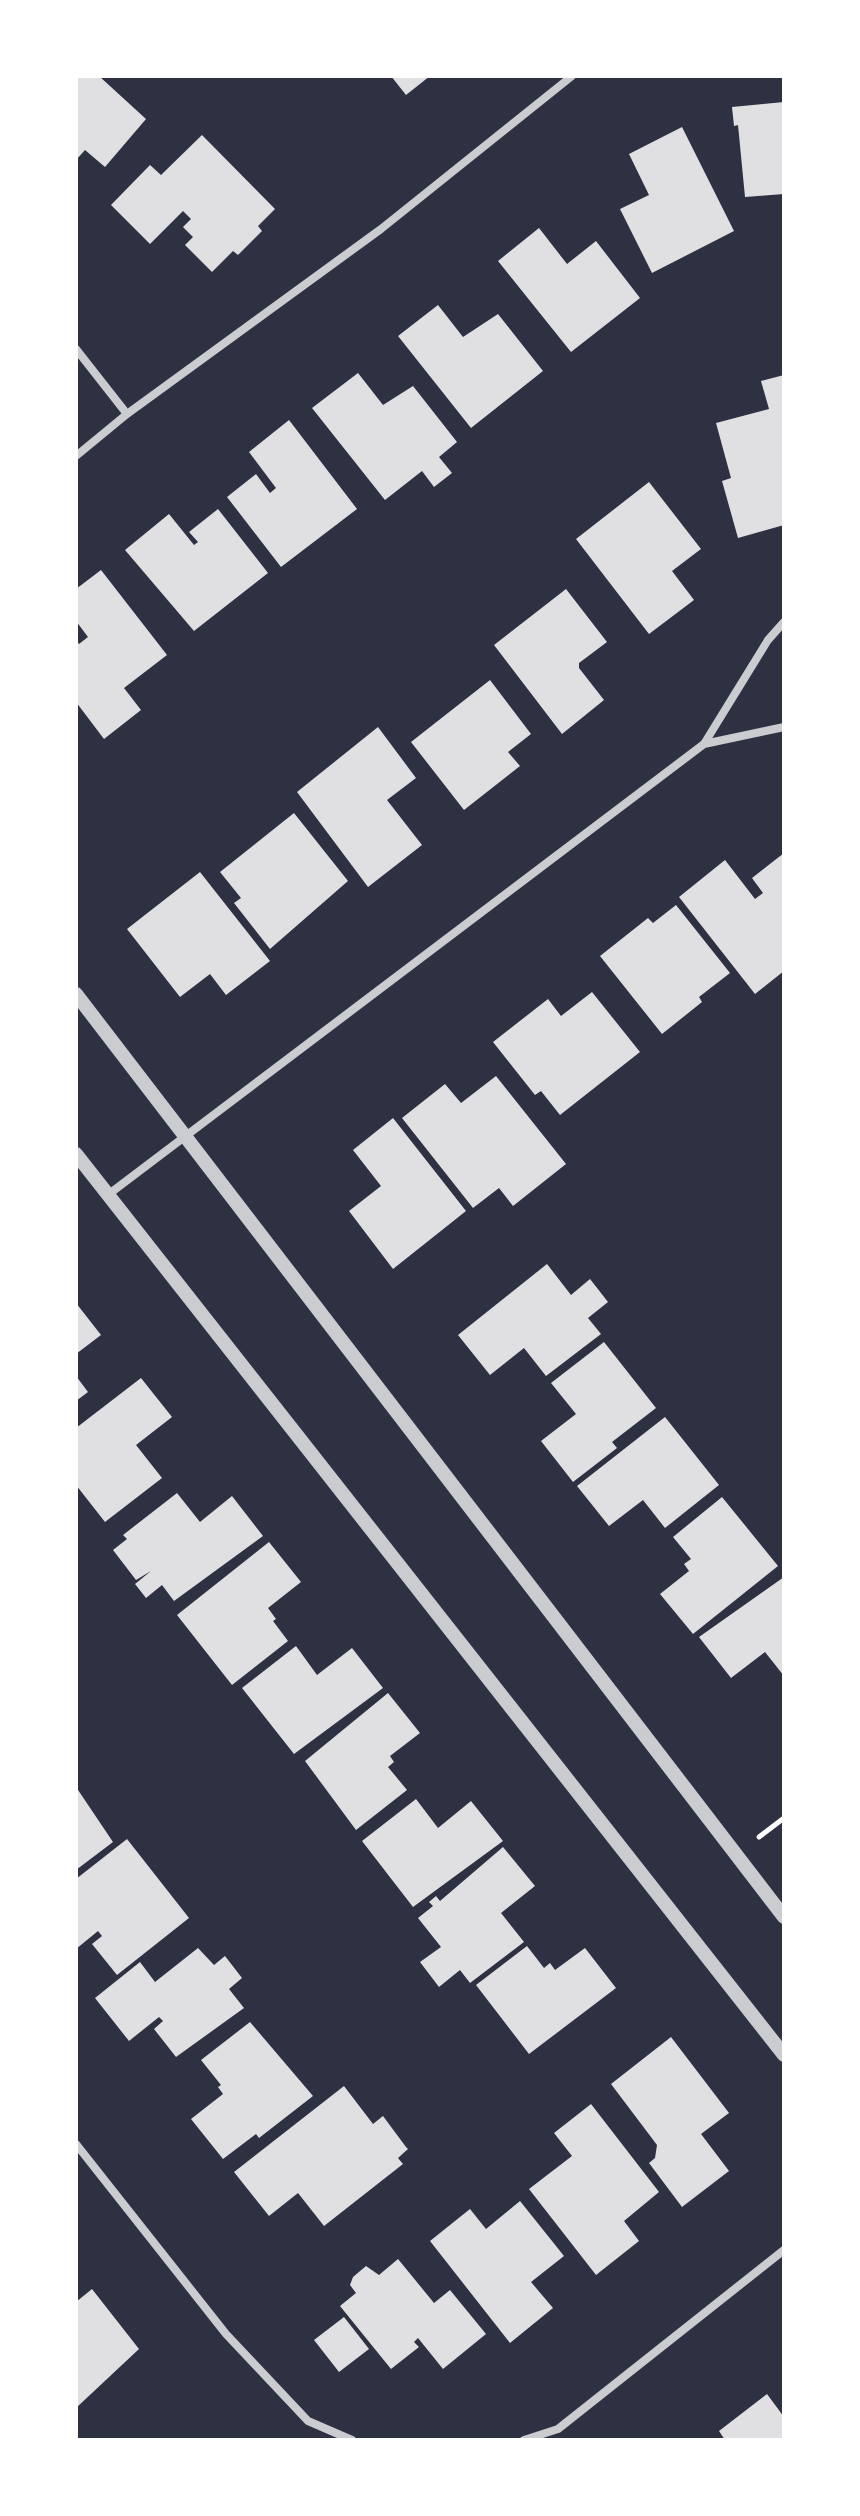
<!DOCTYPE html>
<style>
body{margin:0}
#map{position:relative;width:860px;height:2516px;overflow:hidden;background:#2d3142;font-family:Helvetica,sans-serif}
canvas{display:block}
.frame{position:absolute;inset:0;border:78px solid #fff;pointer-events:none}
</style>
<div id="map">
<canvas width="860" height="2516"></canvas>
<div class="frame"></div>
</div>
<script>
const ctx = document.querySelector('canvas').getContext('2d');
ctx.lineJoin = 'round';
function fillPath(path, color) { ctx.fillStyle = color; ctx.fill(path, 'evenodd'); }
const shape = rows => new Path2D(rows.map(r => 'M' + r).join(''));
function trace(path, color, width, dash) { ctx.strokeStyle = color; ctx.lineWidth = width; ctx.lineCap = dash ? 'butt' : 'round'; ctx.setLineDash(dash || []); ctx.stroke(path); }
fillPath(shape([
 [76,76,99,76,146,119,105,167,85,150,76,160],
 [391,76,430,76,406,95],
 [784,102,784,194,745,197,738,125,734,126,732,107],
 [682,127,734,231,652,273,620,209,649,195,629,154],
 [202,135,275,209,258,226,262,231,238,255,233,251,212,272,185,245,193,237,183,227,191,219,183,211,150,244,111,205,150,165,161,175],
 [539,228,567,264,596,241,640,298,571,352,498,261],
 [438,305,463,337,498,314,543,371,471,428,398,336],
 [358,373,383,405,413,386,457,442,439,457,452,473,434,487,422,471,385,500,312,408],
 [784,375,784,525,738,538,722,481,731,478,716,423,769,409,761,381],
 [289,420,357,509,281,567,227,497,256,474,270,493,276,488,249,452],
 [649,482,701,549,672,571,694,600,649,634,576,539],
 [218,509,268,573,194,631,125,550,169,514,194,545,198,542,189,532],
 [101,570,167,655,124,688,141,710,104,739,76,702,76,640,79,644,88,637,76,621,76,589],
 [566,589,607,642,579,663,579,668,604,700,562,734,494,645],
 [490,680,531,734,508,752,520,766,464,810,411,742],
 [378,727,416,778,387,800,422,845,368,887,297,792],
 [294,813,348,881,270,949,234,903,241,898,220,872],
 [784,853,784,971,755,994,679,897,725,860,755,899,763,893,752,878],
 [200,872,270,961,226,995,210,974,180,997,127,929],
 [676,905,730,973,699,997,702,1002,662,1034,600,956,648,918,653,923],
 [592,992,640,1052,560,1115,541,1091,535,1095,493,1042,548,999,561,1016],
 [496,1076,566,1164,513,1206,499,1188,473,1208,402,1118,445,1084,461,1103],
 [393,1118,466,1211,393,1269,349,1211,381,1186,353,1150],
 [547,1264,571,1295,590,1279,608,1302,588,1318,601,1334,546,1376,524,1348,490,1375,458,1335],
 [76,1303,101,1335,76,1354],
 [604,1342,656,1408,612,1442,617,1448,573,1482,541,1441,576,1414,551,1383],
 [76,1376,88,1392,76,1401],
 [141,1378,172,1417,136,1445,162,1478,105,1522,76,1485,76,1428],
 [665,1417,719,1485,665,1528,643,1500,609,1526,577,1486],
 [177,1493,200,1522,232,1496,263,1536,174,1601,162,1585,146,1598,135,1584,151,1571,136,1580,113,1550,127,1539,123,1535],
 [722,1497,778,1566,693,1634,660,1594,689,1571,684,1564,691,1559,673,1537],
 [269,1542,301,1582,268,1608,276,1619,273,1621,288,1641,232,1685,177,1615],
 [784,1577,784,1676,765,1652,731,1678,699,1637],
 [296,1646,317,1675,352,1648,383,1688,294,1754,242,1688],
 [388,1693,420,1733,390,1756,394,1762,388,1767,407,1790,356,1830,305,1761],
 [76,1787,113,1842,76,1870],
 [416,1799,438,1828,471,1801,503,1841,413,1907,362,1841],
 [127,1839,189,1918,117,1975,92,1944,102,1936,98,1931,76,1949,76,1879],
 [503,1847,535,1886,501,1913,524,1942,470,1983,460,1970,439,1987,420,1962,441,1947,418,1918,433,1906,429,1902,436,1896,440,1901],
 [527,1946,544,1968,550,1963,555,1970,585,1948,616,1988,529,2054,476,1985],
 [198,1948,214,1965,225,1956,242,1978,229,1989,244,2008,176,2057,154,2029,163,2021,159,2017,129,2041,95,1998,140,1962,155,1982],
 [250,2022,313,2096,259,2138,256,2134,223,2159,191,2119,223,2094,218,2087,221,2085,201,2060],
 [671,2037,729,2113,701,2134,729,2171,682,2207,649,2163,655,2158,657,2145,611,2084],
 [344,2086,373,2124,383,2116,406,2147,408,2149,398,2158,403,2164,324,2226,298,2193,269,2216,234,2172],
 [591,2104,659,2192,624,2221,639,2241,596,2275,529,2189,572,2156,554,2133],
 [520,2201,564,2256,531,2282,553,2308,510,2343,430,2241,470,2209,486,2229],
 [398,2259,434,2303,450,2290,486,2334,443,2369,418,2338,414,2342,419,2347,391,2369,340,2306,356,2293,350,2285,353,2277,366,2266,379,2275],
 [92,2289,139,2349,76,2408,76,2302],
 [344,2317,369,2349,339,2372,314,2340],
 [767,2394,784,2417,784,2440,725,2440,719,2431]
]), '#e0e0e3');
trace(shape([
 [759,1837,784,1818]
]), '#fff', 5);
trace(shape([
 [76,349,127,414],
 [76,456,127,414,381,229,572,76],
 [704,744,784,727],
 [109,1194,704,744,768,640,784,622],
 [76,2144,226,2334,308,2421,352,2440],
 [524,2440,558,2429,784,2250]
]), '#caccd0', 8);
trace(shape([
 [76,994,784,1917],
 [76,1154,784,2055]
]), '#caccd0', 14);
</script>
